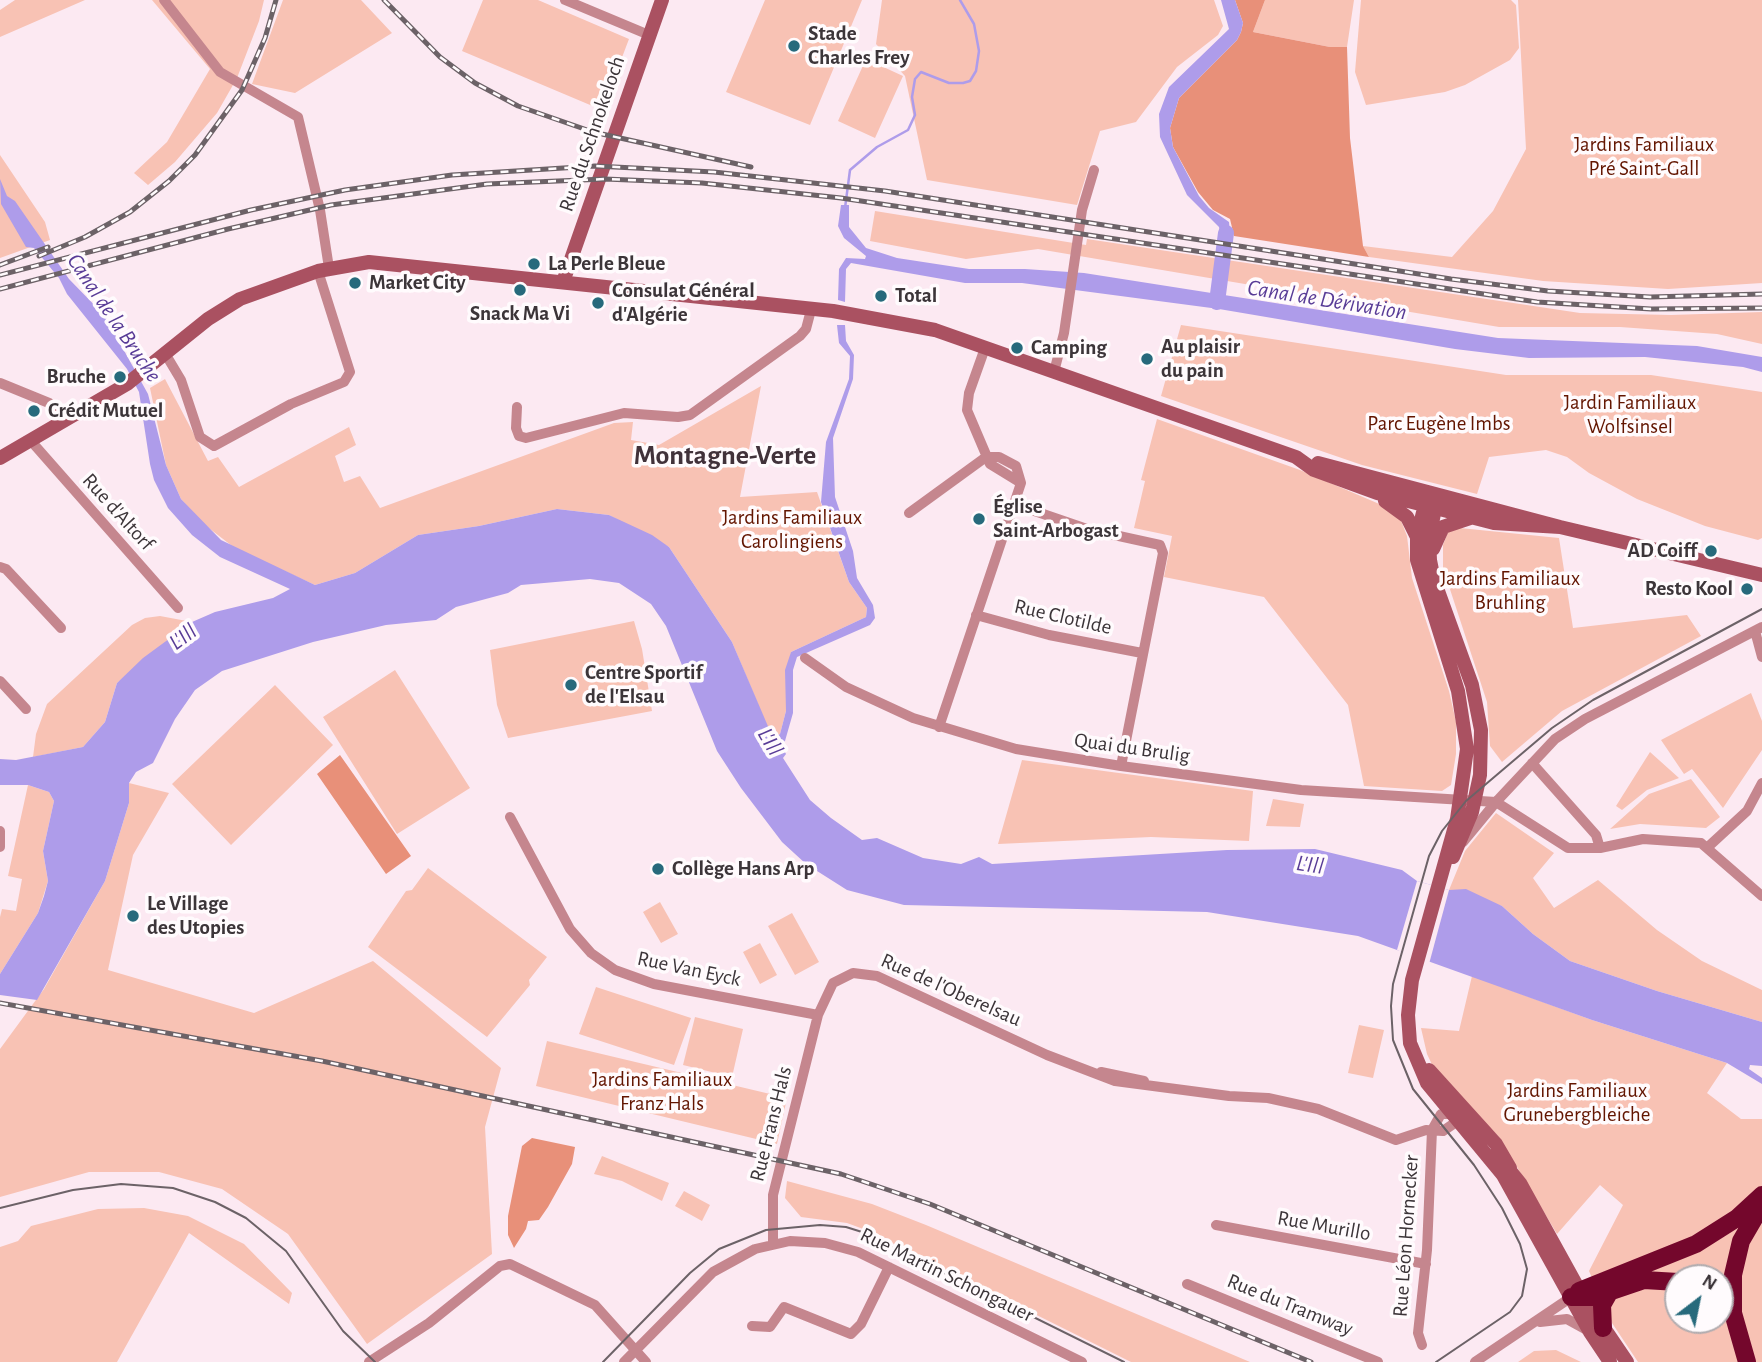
<!DOCTYPE html>
<meta charset="utf-8">
<style>
body{margin:0}
#map{position:relative;width:1762px;height:1362px;overflow:hidden;background:#fce9f2;font-family:"Alegreya Sans",sans-serif}
canvas{display:block}
.north{position:absolute;left:1664px;top:1264px;width:70px;height:70px;box-sizing:border-box;background:#fffbfd;border:2px solid #b1acaf;border-radius:50%;rotate:32deg;font-size:19px;font-weight:700;line-height:28px;text-align:center;color:#3c3539}
.north::after{content:'';display:block;margin:auto;width:24px;height:32px;background:#276a7c;clip-path:polygon(50% 0,100% 100%,50% 72%,0 100%)}
</style>
<div id="map">
<canvas width="1762" height="1362"></canvas>
<div class="north">N</div>
</div>
<script>
const ctx = document.querySelector('canvas').getContext('2d');
ctx.lineJoin = 'round';
function fillPath(path, color) { ctx.fillStyle = color; ctx.fill(path, 'evenodd'); }
const shape = rows => new Path2D(rows.map(r => 'M' + r).join(''));
function trace(path, color, width, dash) { ctx.strokeStyle = color; ctx.lineWidth = width; ctx.lineCap = dash ? 'butt' : 'round'; ctx.setLineDash(dash || []); ctx.stroke(path); }
function write(font, color, halo, rows, align = 'center') {
  ctx.font = font + ' "Alegreya Sans",sans-serif'; ctx.lineWidth = 7; ctx.setLineDash([]); ctx.textBaseline = 'middle'; ctx.strokeStyle = halo; ctx.fillStyle = color; for (const [text, x, y, turn = 0] of rows) {
    ctx.save(); ctx.translate(x, y); ctx.rotate((+turn || 0) * Math.PI / 180); ctx.textAlign = isNaN(turn) ? turn : align; if (halo) ctx.strokeText(text, 0, 0); ctx.fillText(text, 0, 0); ctx.restore();
  }
}
fillPath(shape([
 [15,0,85,0,0,37,0,10],
 [152,0,264,0,259,21,237,78,217,113,175,162,148,185,134,173,167,142,210,69],
 [283,0,361,0,392,33,295,93,252,84],
 [483,0,538,0,629,39,602,110,462,51],
 [765,0,862,0,810,125,726,92],
 [882,0,1214,0,1223,26,1218,35,1177,67,1136,122,1100,131,1077,205,927,180,905,76,876,44],
 [1265,0,1354,0,1347,47,1330,47,1253,32],
 [1361,0,1511,0,1516,5,1519,48,1510,60,1465,85,1445,92,1366,105,1355,72],
 [1518,0,1762,0,1762,283,1668,289,1543,281,1369,257,1363,246,1452,257,1493,211,1526,149],
 [866,59,903,76,875,138,838,121],
 [0,155,45,222,50,240,0,258],
 [875,211,1086,245,1087,239,1580,313,1671,315,1762,312,1762,344,1717,334,1620,327,1499,327,1038,249,966,259,870,241],
 [1181,325,1506,375,1651,375,1762,392,1762,538,1758,540,1705,526,1637,499,1589,473,1567,457,1546,450,1489,457,1477,494,1362,465,1161,396],
 [165,379,208,461,218,457,239,487,349,427,356,445,335,456,344,482,360,476,380,508,614,423,633,422,631,440,659,445,761,386,740,497,817,492,849,582,867,608,866,617,791,652,786,711,780,734,772,738,732,642,669,547,609,515,557,509,479,526,418,535,355,573,315,585,236,549,201,522,181,499,166,465,150,388],
 [1157,419,1300,470,1384,506,1400,518,1407,536,1412,578,1449,691,1456,722,1456,754,1451,785,1442,791,1364,786,1348,705,1264,597,1164,577,1172,536,1134,528,1145,481,1141,480],
 [1450,527,1559,538,1573,628,1687,615,1701,636,1562,711,1502,762,1490,746,1487,702,1443,568,1443,545],
 [160,616,192,622,117,683,105,722,83,747,33,757,36,734,47,704,132,625,145,618],
 [634,621,642,649,652,711,508,738,497,705,490,650],
 [395,670,470,788,397,834,323,717],
 [275,685,333,745,231,845,172,784],
 [1751,693,1762,721,1762,750,1723,808,1692,769,1684,774,1661,740],
 [1650,752,1679,778,1647,790,1622,810,1616,806],
 [1022,760,1253,791,1249,841,1151,837,998,844],
 [1691,779,1720,817,1706,828,1640,824,1610,829,1649,794],
 [129,783,169,793,133,855,108,970,254,1013,373,961,501,1068,485,1127,492,1254,367,1344,288,1234,222,1189,159,1172,89,1172,0,1197,0,1049,44,989,105,881,129,803],
 [28,785,49,792,54,801,43,851,48,881,38,913,0,974,0,917,2,909,16,911,22,879,8,876],
 [1273,799,1304,804,1300,827,1266,826],
 [1496,813,1554,853,1533,878,1554,908,1598,880,1657,930,1702,961,1762,990,1762,1022,1657,991,1570,961,1533,934,1502,906,1449,890,1465,851],
 [428,868,547,957,529,980,530,985,487,1037,368,947,406,891,412,890],
 [660,902,678,934,661,943,643,912],
 [792,913,819,962,795,975,768,926],
 [760,943,777,975,760,984,743,952],
 [1472,976,1592,1020,1727,1063,1707,1093,1741,1119,1762,1119,1762,1362,1638,1362,1612,1323,1589,1271,1623,1205,1600,1185,1557,1234,1499,1137,1436,1073,1427,1054,1421,1028,1459,1031],
 [1678,1278,1720,1278,1720,1320,1678,1320],
 [596,987,691,1018,674,1065,579,1034],
 [695,1017,743,1029,732,1077,683,1065],
 [1359,1025,1384,1030,1373,1078,1348,1073],
 [547,1041,787,1098,777,1144,536,1086],
 [602,1156,669,1183,662,1201,622,1181,594,1174],
 [787,1181,872,1204,926,1225,1250,1362,1131,1362,866,1230,847,1223,801,1217,785,1198],
 [684,1191,710,1205,702,1221,675,1206],
 [144,1208,188,1216,244,1244,292,1293,289,1304,189,1233,117,1362,0,1362,0,1247,18,1241,31,1226,98,1209],
 [1556,1350,1581,1362,1518,1362,1534,1351]
]), '#f8c2b4');
fillPath(shape([
 [1235,0,1265,0,1253,32,1330,47,1347,47,1350,138,1363,246,1369,257,1234,236,1230,219,1213,210,1198,192,1173,147,1170,128,1179,98,1237,40,1241,32,1243,23],
 [340,755,411,856,386,874,317,774],
 [532,1138,575,1147,572,1164,548,1207,539,1220,528,1221,526,1229,514,1248,508,1235,508,1216,522,1146]
]), '#e89079');
fillPath(shape([
 [1221,0,1235,0,1243,23,1241,32,1237,40,1179,98,1170,128,1173,147,1199,196,1209,208,1229,222,1230,234,1220,232,1219,227,1187,195,1160,137,1159,114,1169,87,1229,29],
 [0,179,7,196,15,201,69,279,105,316,148,394,166,465,181,499,221,540,315,585,355,573,418,535,479,526,557,509,609,515,652,535,669,547,732,642,773,738,780,734,786,711,785,670,791,652,866,617,867,608,849,582,821,502,826,442,849,379,850,356,839,343,837,325,845,325,846,341,854,355,853,379,833,438,835,497,853,551,857,578,873,605,875,618,870,625,797,657,793,670,793,713,785,741,781,744,786,754,783,758,810,800,831,818,862,840,877,838,923,858,961,864,979,857,992,864,1227,850,1315,849,1402,870,1417,881,1449,890,1466,889,1502,906,1533,934,1570,961,1657,991,1762,1022,1762,1066,1750,1065,1749,1069,1762,1078,1762,1084,1727,1063,1592,1020,1358,936,1207,912,904,905,847,890,806,864,782,842,741,788,717,751,666,626,651,604,619,583,590,579,521,585,508,593,456,607,436,620,386,625,313,642,222,671,195,690,175,719,153,763,136,772,129,783,129,803,105,881,37,1000,0,995,0,974,38,913,44,896,48,881,43,851,54,801,49,792,28,785,0,785,0,759,16,760,83,747,105,722,117,683,143,658,192,622,215,612,273,598,290,589,220,557,192,535,168,508,154,480,150,464,139,392,127,369,67,294,59,278,34,248,26,247,1,204],
 [841,205,849,205,849,227,866,248,897,258,969,269,1025,269,1084,273,1498,338,1697,346,1762,357,1762,372,1743,367,1645,357,1529,358,1455,349,1219,309,1022,283,965,283,851,263,846,269,845,302,838,300,839,269,846,258,865,259,866,256,844,238,838,226]
]), '#ae9cea');
fillPath(shape([
 [1417,881,1449,890,1429,964,1397,950]
]), '#fce9f2');
trace(shape([
 [845,208,850,170,877,147,908,130,915,115,912,97,915,79,921,72,949,83,963,83,970,81,976,71,979,51,974,24,960,0]
]), '#ae9cea', 2.5);
trace(shape([
 [1217,302,1226,233]
]), '#ae9cea', 16);
trace(shape([
 [164,0,220,72,298,117,320,210,329,268],
 [565,0,649,35],
 [985,348,969,393,967,410,990,464,1021,483],
 [166,355,181,380,200,437,214,446,291,404,344,382,350,372,318,271],
 [1054,372,1064,333,1082,210,1094,170],
 [0,383,49,403,64,421],
 [517,407,516,428,519,436,526,438,624,413,678,417,690,415,800,336,806,329,811,310],
 [31,441,178,608],
 [1014,504,1087,529,1160,545,1163,553,1121,766],
 [909,513,986,457],
 [0,567,6,569,61,628],
 [976,615,1049,635,1142,653],
 [1755,631,1762,657],
 [805,658,846,687,913,718,1016,749,1121,766,1301,790,1496,802,1555,739,1585,719,1762,627],
 [0,681,26,709],
 [939,727,1021,483,1016,466,999,457,986,457],
 [1532,763,1596,835,1600,848],
 [510,817,570,929,591,953,615,970,654,984,818,1015],
 [0,831,0,847],
 [1463,842,1496,802,1568,848,1600,848,1643,839,1701,843,1762,896],
 [1709,846,1747,811,1762,783],
 [1101,1072,1144,1081],
 [1216,1225,1426,1264],
 [773,1244,773,1195,818,1015,833,983,853,973,877,976,1047,1055,1115,1081,1229,1096,1268,1098,1318,1109,1396,1140,1426,1130,1443,1131,1462,1118],
 [1187,1284,1378,1362],
 [1540,1322,1567,1319,1587,1330],
 [752,1326,770,1327,784,1307,851,1334,861,1324,889,1267],
 [1422,1345,1418,1333,1427,1250,1432,1130,1441,1114,1453,1114],
 [369,1362,429,1323,500,1266,510,1264,595,1305,646,1362],
 [624,1362,713,1272,755,1249,790,1241,825,1243,858,1252,1082,1362],
 [1475,1362,1573,1296]
]), '#c5868e', 10);
trace(shape([
 [563,282,662,0],
 [0,458,127,384,208,319,240,299,318,271,369,262,833,311,935,330,1296,457,1314,470,1377,493,1494,523,1560,527],
 [1318,463,1560,527,1762,575],
 [1428,492,1417,537,1417,560,1458,691,1467,749,1457,819,1412,980,1408,1015,1410,1043,1427,1083,1503,1175,1590,1332,1610,1362],
 [1437,499,1429,538,1430,560,1434,580,1472,685,1481,730,1480,775,1472,812,1453,857],
 [1385,501,1407,517,1417,537],
 [1433,549,1443,527,1470,518],
 [1429,1070,1496,1144,1510,1168],
 [1504,1163,1520,1183,1583,1297,1627,1362]
]), '#aa5161', 14);
trace(shape([
 [1579,1291,1696,1244,1737,1218,1762,1195],
 [1571,1297,1594,1297,1644,1280,1678,1282],
 [1603,1328,1602,1305,1610,1291],
 [1747,1362,1733,1313,1733,1275,1741,1241,1762,1205]
]), '#74072c', 18);
trace(shape([
 [0,1208,73,1190,121,1184,173,1188,215,1202,246,1218,286,1251,343,1331,375,1362],
 [603,1362,690,1273,719,1249,766,1230,820,1225,846,1227,862,1232,1124,1362],
 [1436,1362,1510,1312,1522,1296,1527,1269,1520,1244,1502,1208,1474,1165,1413,1089,1393,1040,1391,1006,1393,984,1429,856,1442,831,1466,801,1552,728,1593,700,1762,609]
]), '#6c6267', 2);
const rail = shape([
 [384,0,440,57,475,83,518,106,593,132,751,167],
 [39,256,85,237,130,212,169,181,195,155,242,90,265,38,276,0],
 [0,265,48,247],
 [0,275,251,210,345,190,452,175,595,166,714,172,885,191,1451,279,1548,291,1650,297,1762,294],
 [0,289,228,229,331,205,487,184,605,179,702,183,841,198,1537,302,1651,309,1762,308],
 [0,1003,322,1061,841,1174,930,1204,1311,1362]
]);
trace(rail, '#6c6267', 5);
trace(rail, '#fffbfd', 2.5, [8]);
for (const [x, y, r, color] of [
 [794,46,7,"#276a7c"],
 [534,264,7,"#276a7c"],
 [355,283,7,"#276a7c"],
 [520,290,7,"#276a7c"],
 [881,296,7,"#276a7c"],
 [598,303,7,"#276a7c"],
 [1017,348,7,"#276a7c"],
 [1147,359,7,"#276a7c"],
 [120,377,7,"#276a7c"],
 [34,411,7,"#276a7c"],
 [979,519,7,"#276a7c"],
 [1711,551,7,"#276a7c"],
 [1747,589,7,"#276a7c"],
 [571,685,7,"#276a7c"],
 [658,869,7,"#276a7c"],
 [133,916,7,"#276a7c"]
]) { const dot = new Path2D(); dot.arc(x, y, r, 0, 2 * Math.PI); ctx.fillStyle = color; ctx.fill(dot); trace(dot, '#fffbfd', 2.5); }
write('bold 21px', '#3c3539', '#fffbfd', [
 ["Stade",808,34],
 ["Charles Frey",808,58],
 ["La Perle Bleue",548,264],
 ["Market City",369,283],
 ["Consulat Général",612,291],
 ["d'Algérie",612,315],
 ["Total",895,296],
 ["Snack Ma Vi",520,314,"center"],
 ["Au plaisir",1161,347],
 ["du pain",1161,371],
 ["Camping",1031,348],
 ["Bruche",106,377,"right"],
 ["Crédit Mutuel",48,411],
 ["Église",993,507],
 ["Saint-Arbogast",993,531],
 ["AD Coiff",1697,551,"right"],
 ["Resto Kool",1733,589,"right"],
 ["Centre Sportif",585,673],
 ["de l'Elsau",585,697],
 ["Collège Hans Arp",672,869],
 ["Le Village",147,904],
 ["des Utopies",147,928]
], 'left');
write('21px', '#3c3539', '#fffbfd', [
 ["Rue du Schnokeloch",592,134,-71],
 ["Rue d'Altorf",118,512,48],
 ["Rue Clotilde",1063,617,13],
 ["Quai du Brulig",1132,748,8],
 ["Rue Van Eyck",689,969,12],
 ["Rue de l'Oberelsau",951,990,24],
 ["Rue Frans Hals",771,1124,-76],
 ["Rue Murillo",1324,1226,10],
 ["Rue Léon Hornecker",1406,1236,-86],
 ["Rue Martin Schongauer",947,1275,26],
 ["Rue du Tramway",1290,1305,22]
]);
write('21px', '#631500', '#fffbfd', [
 ["Jardins Familiaux",1644,145],
 ["Pré Saint-Gall",1644,169],
 ["Jardin Familiaux",1630,403],
 ["Wolfsinsel",1630,427],
 ["Parc Eugène Imbs",1439,424],
 ["Jardins Familiaux",792,518],
 ["Carolingiens",792,542],
 ["Jardins Familiaux",1510,579],
 ["Bruhling",1510,603],
 ["Jardins Familiaux",662,1080],
 ["Franz Hals",662,1104],
 ["Jardins Familiaux",1577,1091],
 ["Grunebergbleiche",1577,1115]
]);
write('italic 23px', '#583b96', '#fffbfd', [
 ["Canal de Dérivation",1327,300,9],
 ["Canal de la Bruche",114,318,56],
 ["L'Ill",183,637,-36],
 ["L'Ill",770,742,60],
 ["L'Ill",1310,865,9]
]);
write('bold 28px', '#41323a', '#fffbfd', [
 ["Montagne-Verte",725,456]
]);
</script>
